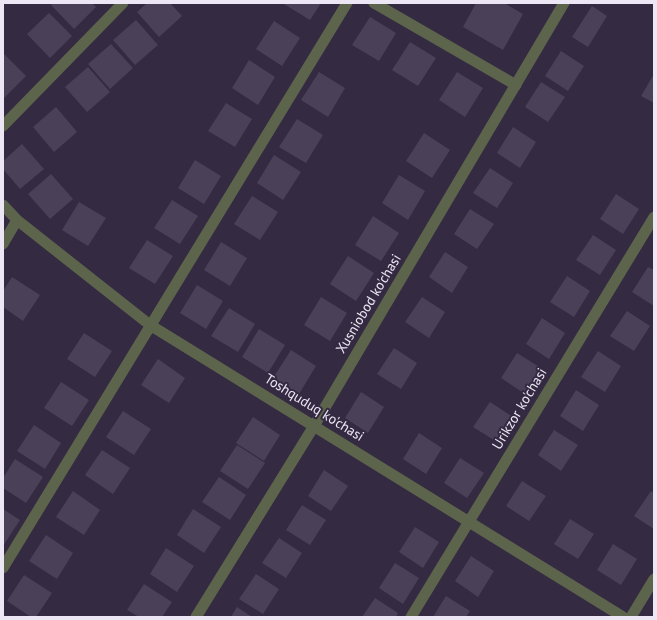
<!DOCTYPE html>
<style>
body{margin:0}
#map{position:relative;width:657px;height:620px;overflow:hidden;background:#342a41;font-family:"PT Sans",sans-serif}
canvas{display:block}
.frame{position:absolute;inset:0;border:4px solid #ece6f5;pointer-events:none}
</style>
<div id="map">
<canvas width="657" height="620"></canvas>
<div class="frame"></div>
</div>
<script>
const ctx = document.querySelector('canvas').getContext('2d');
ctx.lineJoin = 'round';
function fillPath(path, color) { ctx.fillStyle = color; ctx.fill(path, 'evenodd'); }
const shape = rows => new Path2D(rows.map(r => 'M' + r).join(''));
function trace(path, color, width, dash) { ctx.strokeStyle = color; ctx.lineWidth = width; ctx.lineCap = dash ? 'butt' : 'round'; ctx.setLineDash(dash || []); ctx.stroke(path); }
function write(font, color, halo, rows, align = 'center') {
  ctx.font = font + ' "PT Sans",sans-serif'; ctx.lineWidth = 4; ctx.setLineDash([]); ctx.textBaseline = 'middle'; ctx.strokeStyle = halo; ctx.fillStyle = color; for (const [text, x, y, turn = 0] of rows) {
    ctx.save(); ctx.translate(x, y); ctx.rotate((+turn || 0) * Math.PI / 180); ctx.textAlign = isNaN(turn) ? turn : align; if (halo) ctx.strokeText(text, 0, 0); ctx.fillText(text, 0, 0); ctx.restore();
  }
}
fillPath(shape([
 [54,3,92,3,96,7,74,29,51,5],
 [147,3,170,3,182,16,159,37,137,12],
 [284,3,321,3,310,20,284,4],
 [476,3,504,3,523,14,503,50,463,27],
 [592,6,607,16,588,47,572,37],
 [49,13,72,36,50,58,27,34],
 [370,17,396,33,379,61,352,45],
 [136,20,158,45,135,65,113,40],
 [274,21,300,38,282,66,256,49],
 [410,42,436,58,418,86,392,70],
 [111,44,133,68,110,89,88,64],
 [561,51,584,66,568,91,545,76],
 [3,53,26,76,4,98,3,96],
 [249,60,275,77,258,105,232,88],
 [88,67,110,92,87,112,65,87],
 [319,72,345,88,328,117,301,100],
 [457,72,483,88,465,117,439,100],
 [654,74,654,103,641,96],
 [541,82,565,97,548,122,525,107],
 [226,103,252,119,235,147,208,131],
 [56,107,77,132,54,152,33,127],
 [297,119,323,135,306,163,279,147],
 [513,127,536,142,520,168,497,153],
 [424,133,450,150,432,178,406,161],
 [22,144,44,169,20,189,3,169,3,161],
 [274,155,301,172,283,200,257,183],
 [195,160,221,176,204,204,178,188],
 [490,168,513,183,497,208,473,193],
 [51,174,73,199,50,219,28,194],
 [399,175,425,191,408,220,382,203],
 [616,194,639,209,623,234,600,219],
 [252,196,278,212,260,240,234,224],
 [172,200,198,216,180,244,154,228],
 [79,202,106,218,88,246,62,230],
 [470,209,494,224,477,249,454,234],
 [373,216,399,233,381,261,355,245],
 [593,235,616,250,600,275,576,260],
 [147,240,173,256,155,284,129,268],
 [221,242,247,258,230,286,204,270],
 [445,252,468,267,452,293,429,277],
 [348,256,374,273,356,301,330,284],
 [648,267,654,270,654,306,632,292],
 [567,276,590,291,574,317,550,302],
 [12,277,40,295,23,321,3,307,3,291],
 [197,285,223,301,206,329,180,313],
 [321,297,347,313,330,341,304,325],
 [422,297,445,312,429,338,405,322],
 [229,308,255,324,238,352,211,336],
 [627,311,650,326,634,351,610,336],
 [542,318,565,333,549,359,526,344],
 [259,329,285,345,268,373,242,357],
 [84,333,112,351,95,377,67,359],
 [394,348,417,363,401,389,377,374],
 [291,350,316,366,299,394,273,378],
 [598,351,621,366,605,392,581,377],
 [517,353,541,368,525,394,501,378],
 [158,359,185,378,169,403,141,385],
 [61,382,89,400,72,426,44,408],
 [576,390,599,405,583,431,560,416],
 [361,392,384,407,368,433,345,418],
 [490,402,513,417,497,442,473,427],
 [123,411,151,429,134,455,106,437],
 [253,417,280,435,264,461,236,443],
 [34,425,61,443,45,469,17,451],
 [554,430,578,445,561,471,538,455],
 [419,433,442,448,426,474,403,459],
 [237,445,265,463,248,489,220,471],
 [102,450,130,468,113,494,85,475],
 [460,458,484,473,467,498,444,483],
 [15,459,43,477,26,503,3,488,3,478],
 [324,470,348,486,331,511,308,496],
 [219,477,246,495,230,520,202,502],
 [522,481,546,496,529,521,506,506],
 [73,491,100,510,84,535,56,517],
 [651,491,654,493,654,529,634,516],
 [302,505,326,520,310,545,286,530],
 [3,509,20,520,3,546],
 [193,509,221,527,204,553,177,535],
 [570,519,594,534,578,559,554,544],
 [415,527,439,542,423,568,399,552],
 [46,535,73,553,57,579,29,561],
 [279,538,302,553,286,578,262,563],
 [613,544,637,559,621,585,597,570],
 [166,548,194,566,177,592,150,574],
 [471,556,494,571,478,597,455,581],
 [395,563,419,578,403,604,379,588],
 [256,574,279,589,263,614,239,599],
 [24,575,52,593,36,617,31,617,7,601],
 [144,584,172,602,162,617,139,617,127,610],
 [446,596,470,611,466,617,433,617],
 [375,598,398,613,396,617,362,617],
 [237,607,252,617,231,617]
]), '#4a4159');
trace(shape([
 [374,3,516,85],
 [3,126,123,3],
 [3,205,17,220,150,325,623,617],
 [3,244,17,220],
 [3,568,347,3],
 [411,617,654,217],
 [631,617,654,579]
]), '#5d644c', 11);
trace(shape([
 [196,617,314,426,564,3]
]), '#5d644c', 11);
write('14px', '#ece6f5', '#342a41', [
 ["Xusniobod ko'chasi",369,304,-59],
 ["Toshquduq ko'chasi",314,408,32],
 ["Urikzor ko'chasi",520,409,-59]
]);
</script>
